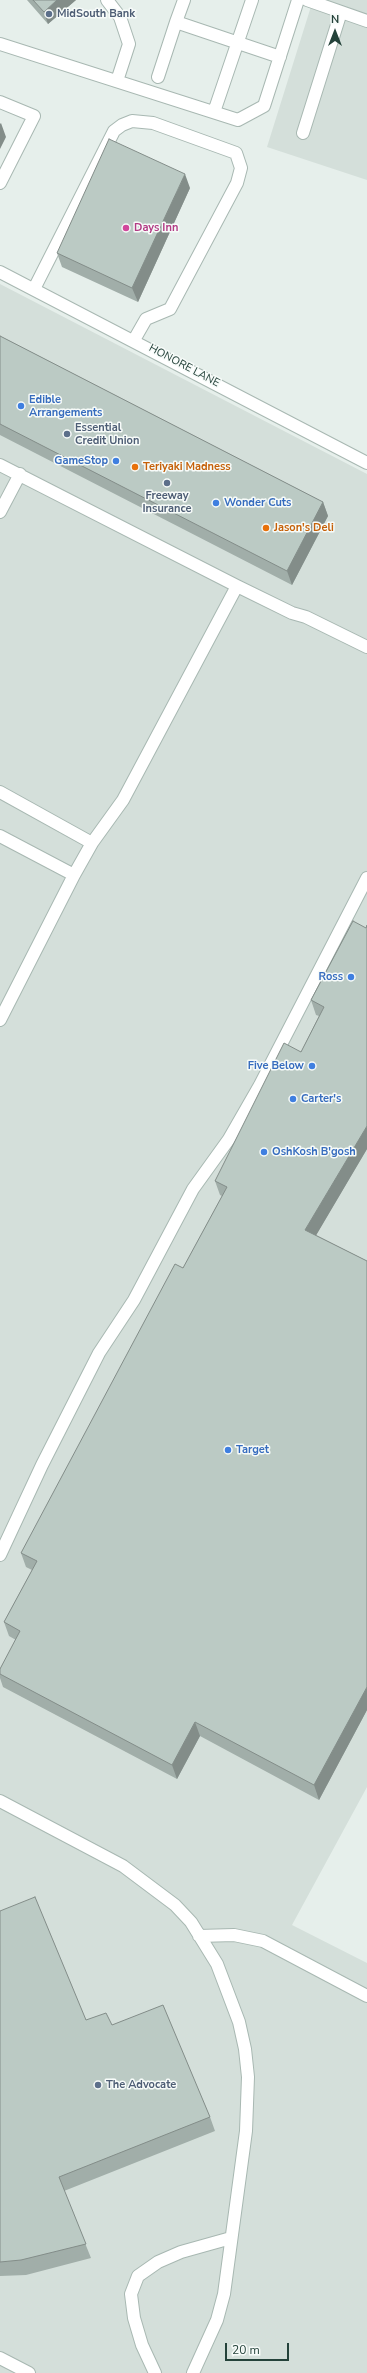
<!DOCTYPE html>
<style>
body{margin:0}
#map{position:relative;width:367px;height:2373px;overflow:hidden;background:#e6efeb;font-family:"Nunito Sans",sans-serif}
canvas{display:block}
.north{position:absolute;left:315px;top:12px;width:40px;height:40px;-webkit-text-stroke:3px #f7fbf9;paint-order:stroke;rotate:0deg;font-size:11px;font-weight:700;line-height:16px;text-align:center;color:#24423a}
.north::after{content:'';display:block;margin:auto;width:14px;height:18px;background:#24423a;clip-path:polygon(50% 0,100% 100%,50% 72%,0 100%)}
.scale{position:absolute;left:225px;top:2343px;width:64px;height:18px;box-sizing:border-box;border:2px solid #24423a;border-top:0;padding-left:5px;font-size:12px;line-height:14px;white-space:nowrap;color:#24423a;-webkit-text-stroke:3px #f7fbf9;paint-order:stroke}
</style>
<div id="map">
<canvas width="367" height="2373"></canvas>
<div class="north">N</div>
<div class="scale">20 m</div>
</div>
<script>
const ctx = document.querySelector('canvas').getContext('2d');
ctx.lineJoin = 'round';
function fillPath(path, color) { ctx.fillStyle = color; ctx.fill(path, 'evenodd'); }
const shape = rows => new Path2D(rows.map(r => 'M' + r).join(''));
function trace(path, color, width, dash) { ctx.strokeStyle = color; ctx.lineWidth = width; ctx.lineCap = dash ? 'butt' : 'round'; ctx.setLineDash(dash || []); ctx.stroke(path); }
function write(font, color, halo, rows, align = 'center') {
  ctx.font = font + ' "Nunito Sans",sans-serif'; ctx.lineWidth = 3; ctx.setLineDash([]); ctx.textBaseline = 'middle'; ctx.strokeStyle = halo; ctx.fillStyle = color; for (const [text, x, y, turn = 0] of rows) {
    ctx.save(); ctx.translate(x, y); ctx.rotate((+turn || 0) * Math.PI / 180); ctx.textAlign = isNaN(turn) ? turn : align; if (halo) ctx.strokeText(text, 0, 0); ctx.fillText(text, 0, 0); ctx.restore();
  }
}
fillPath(shape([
 [313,0,367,0,367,180,267,147],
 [0,284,367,474,367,1787,292,1925,367,1963,367,2373,0,2373]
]), '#d4dfda');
const lane = shape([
 [107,0,120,17,129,44,117,81],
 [184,0,176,22,280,57],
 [307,0,367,21],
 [0,44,238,120,264,106,298,0],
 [158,77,176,22],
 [0,102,34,116,0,183],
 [214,112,252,0],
 [303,133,341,12],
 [34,289,114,131,122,125,132,121,153,123,236,153,241,168,237,183,170,309,146,319,134,340],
 [0,465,237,586,292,613,306,617,367,647],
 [0,512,20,474],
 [0,792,92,843],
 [0,836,74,875],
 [0,1020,74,875,92,843,123,800,237,586],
 [0,1555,42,1465,99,1353,134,1300,193,1189,229,1139,260,1085,367,878],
 [0,1801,123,1866,175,1905,191,1922,217,1964,239,2022,245,2049,248,2077,246,2131,224,2294,217,2320,193,2373],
 [199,1936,234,1935,263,1941,367,1996],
 [0,2358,29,2373],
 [155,2373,142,2345,134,2318,131,2294,138,2276,158,2262,181,2252,231,2238]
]);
const street = shape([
 [0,272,367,463]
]);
trace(lane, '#a8b8b2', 14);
trace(street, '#a8b8b2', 14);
trace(lane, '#fff', 12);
trace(street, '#fff', 12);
fillPath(shape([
 [27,0,76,0,48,24],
 [190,188,138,302,62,267,57,253],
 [0,336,323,502,328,516,292,585,0,435],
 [353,921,367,1149,316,1235,367,1261,367,1710,319,1800,200,1736,177,1779,3,1687,0,1678,0,1669,16,1640,9,1636,4,1622,32,1570,26,1567,21,1553,183,1268,222,1196,220,1195,215,1181,301,1052,319,1016,316,1015,311,1000],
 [0,1911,86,2020,112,2025,210,2117,215,2131,64,2191,91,2258,26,2275,0,2276]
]), '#a1aea9');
fillPath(shape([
 [57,0,76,0,48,24,44,12],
 [1,123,6,137,0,149,0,124],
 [185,174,190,188,138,302,132,288],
 [323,502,328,516,292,585,287,571],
 [367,1126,367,1149,311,1244,305,1230],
 [367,1687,367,1710,319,1800,314,1785],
 [195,1722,200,1736,177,1779,172,1765]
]), '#838d89');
const building = shape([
 [33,0,57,0,44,12,33,0],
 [109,139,185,174,132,288,57,253,109,139],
 [0,336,323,502,287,571,0,424,0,336],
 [353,921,366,928,367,925,367,1126,305,1230,367,1261,367,1687,314,1785,195,1722,172,1765,0,1674,0,1669,20,1631,4,1622,37,1561,21,1553,175,1264,183,1268,227,1187,215,1181,284,1043,301,1052,324,1007,311,1000,353,921],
 [35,1897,86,2020,106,2013,112,2025,163,2005,210,2117,59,2177,86,2244,21,2260,0,2262,0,1911,35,1897]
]);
fillPath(building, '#bbcac4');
trace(building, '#838d89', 1);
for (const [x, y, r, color] of [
 [49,14,4,"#5c6f8a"],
 [126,228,4,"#d1479c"],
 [21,406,4,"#3f7fe0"],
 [67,434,4,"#5c6f8a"],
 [116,461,4,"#3f7fe0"],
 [135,467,4,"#e8710a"],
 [167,483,4,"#5c6f8a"],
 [216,503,4,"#3f7fe0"],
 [266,528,4,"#e8710a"],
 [351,977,4,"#3f7fe0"],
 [312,1066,4,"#3f7fe0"],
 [293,1099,4,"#3f7fe0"],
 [264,1152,4,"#3f7fe0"],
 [228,1450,4,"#3f7fe0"],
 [98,2085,4,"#5c6f8a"]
]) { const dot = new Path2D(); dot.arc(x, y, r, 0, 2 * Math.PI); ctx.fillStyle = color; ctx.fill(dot); trace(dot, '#f7fbf9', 1.5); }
write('bold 11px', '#4e5e75', '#f7fbf9', [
 ["MidSouth Bank",57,14],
 ["Essential",75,428],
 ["Credit Union",75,441],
 ["Freeway",167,496,"center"],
 ["Insurance",167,509,"center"],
 ["The Advocate",106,2085]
], 'left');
write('bold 11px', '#b23c85', '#f7fbf9', [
 ["Days Inn",134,228]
], 'left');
write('11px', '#24423a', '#f7fbf9', [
 ["HONORE LANE",184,366,28]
]);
write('bold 11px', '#366cbe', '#f7fbf9', [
 ["Edible",29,400],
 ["Arrangements",29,413],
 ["GameStop",108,461,"right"],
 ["Wonder Cuts",224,503],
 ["Ross",343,977,"right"],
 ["Five Below",304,1066,"right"],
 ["Carter's",301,1099],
 ["OshKosh B'gosh",272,1152],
 ["Target",236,1450]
], 'left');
write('bold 11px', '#c56008', '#f7fbf9', [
 ["Teriyaki Madness",143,467],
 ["Jason's Deli",274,528]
], 'left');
</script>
